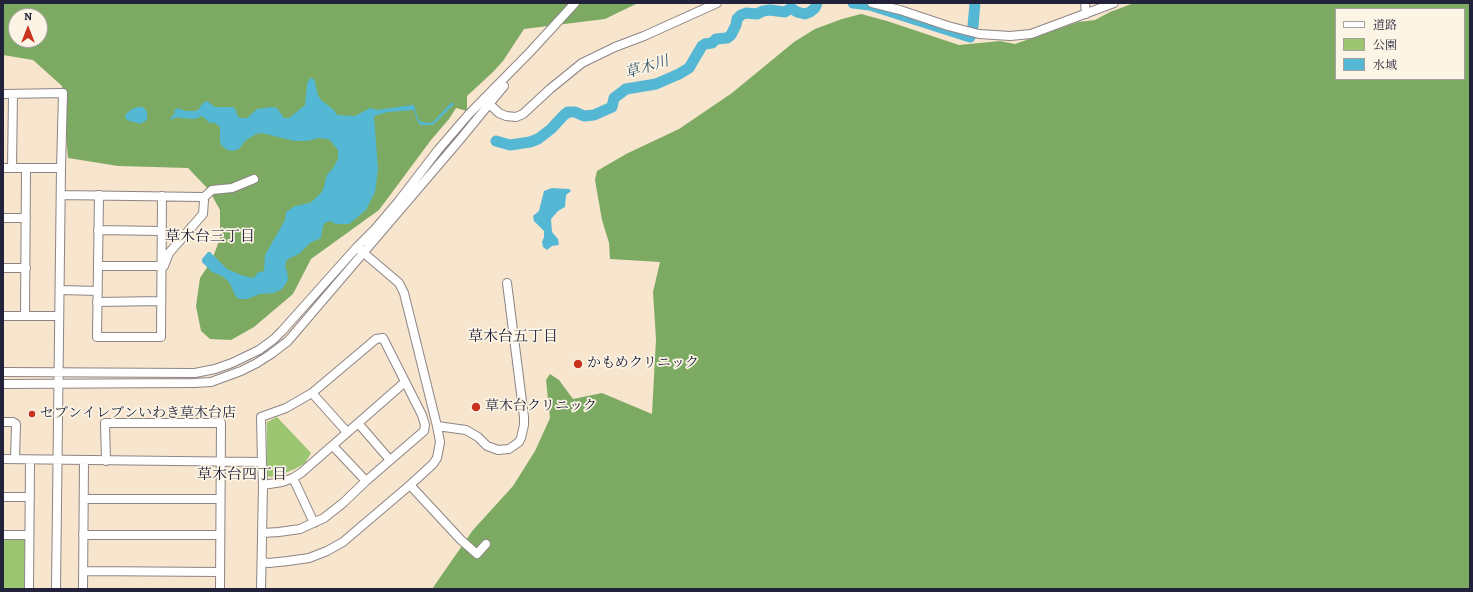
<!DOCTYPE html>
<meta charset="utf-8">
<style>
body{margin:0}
#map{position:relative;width:1473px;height:592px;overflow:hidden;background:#f8e5ce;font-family:Alegreya,"Noto Serif JP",serif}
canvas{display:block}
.frame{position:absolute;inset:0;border:4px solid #22223b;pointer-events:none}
.legend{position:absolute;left:1335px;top:8px;width:130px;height:72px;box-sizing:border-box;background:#fcf5e5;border:1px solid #a5a1a1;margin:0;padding:5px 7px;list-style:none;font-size:12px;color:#22223b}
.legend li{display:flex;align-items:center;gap:8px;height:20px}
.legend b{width:20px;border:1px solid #a5a1a1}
.north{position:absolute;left:8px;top:8px;width:40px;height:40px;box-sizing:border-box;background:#fcf5e5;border:1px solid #a5a1a1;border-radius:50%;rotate:0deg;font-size:11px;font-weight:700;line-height:16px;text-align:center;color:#22223b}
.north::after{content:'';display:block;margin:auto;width:14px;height:18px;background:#c8321e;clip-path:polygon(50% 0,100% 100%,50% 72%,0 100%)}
</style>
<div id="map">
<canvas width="1473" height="592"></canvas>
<div class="frame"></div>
<ul class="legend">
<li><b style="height:5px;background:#fff"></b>道路</li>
<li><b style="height:11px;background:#9cc571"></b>公園</li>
<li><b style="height:11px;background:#54b7d3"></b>水域</li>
</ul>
<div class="north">N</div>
</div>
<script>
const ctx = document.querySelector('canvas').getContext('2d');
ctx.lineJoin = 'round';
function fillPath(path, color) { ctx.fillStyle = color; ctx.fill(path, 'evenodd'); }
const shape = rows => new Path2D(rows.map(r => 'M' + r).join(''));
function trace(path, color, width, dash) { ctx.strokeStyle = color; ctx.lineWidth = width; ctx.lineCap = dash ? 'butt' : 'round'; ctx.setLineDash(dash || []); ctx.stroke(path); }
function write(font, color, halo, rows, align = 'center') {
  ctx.font = font + ' Alegreya,"Noto Serif JP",serif'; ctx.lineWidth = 3.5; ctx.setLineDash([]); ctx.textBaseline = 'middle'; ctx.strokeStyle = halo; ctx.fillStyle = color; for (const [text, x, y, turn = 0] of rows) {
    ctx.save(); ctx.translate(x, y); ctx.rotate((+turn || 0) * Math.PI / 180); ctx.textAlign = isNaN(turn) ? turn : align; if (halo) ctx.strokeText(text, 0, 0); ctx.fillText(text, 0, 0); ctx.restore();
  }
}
fillPath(shape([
 [277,417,311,453,305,463,295,469,280,475,271,477,267,476,267,422],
 [3,539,25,539,24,589,3,589]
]), '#9cc571');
fillPath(shape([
 [3,3,638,3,605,19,524,29,503,61,493,72,467,96,467,111,456,108,449,119,431,140,379,210,311,259,293,294,254,327,231,340,210,339,201,331,196,306,200,278,212,260,220,238,220,210,209,190,188,168,118,166,68,158,62,86,33,60,3,55],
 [16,16,40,16,40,40,16,40],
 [1134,3,1470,3,1470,589,432,589,473,530,513,486,535,451,550,418,546,380,550,374,559,380,573,399,602,393,652,414,656,339,653,292,660,262,610,259,609,243,602,220,595,180,597,171,626,154,679,129,732,93,794,42,815,29,842,19,861,14,887,21,959,45,1000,41,1015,44,1078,22,1095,20,1110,12],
 [1336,9,1464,9,1464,79,1336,79]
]), '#7daa63');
fillPath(shape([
 [310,78,314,79,318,95,321,100,334,110,337,115,355,116,370,108,377,110,412,105,414,105,418,119,421,122,432,123,451,103,454,103,454,104,433,125,420,125,417,120,414,110,388,112,374,116,378,169,375,192,366,210,349,224,336,224,330,221,325,223,323,226,321,238,310,243,299,254,290,258,286,261,285,267,287,271,288,280,282,289,274,293,260,294,247,299,240,299,236,297,229,282,222,276,212,272,202,262,202,259,208,252,210,252,227,269,241,275,252,278,256,276,257,273,264,271,265,255,285,220,286,212,295,206,310,203,320,194,323,190,327,175,333,168,338,159,338,150,330,140,327,139,319,138,307,141,294,141,262,133,256,134,245,141,239,149,233,151,227,150,221,145,220,141,220,127,215,123,210,123,202,116,195,119,180,118,178,117,169,120,175,113,174,110,178,108,186,111,195,111,198,110,203,103,207,101,215,107,233,107,236,110,237,115,240,118,247,118,257,109,271,107,277,108,284,118,289,118,305,105,307,84],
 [139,107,143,107,147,112,147,120,140,124,127,120,125,117,126,114,132,109],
 [552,188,569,189,571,191,566,195,565,207,558,211,551,219,552,232,558,239,559,245,552,246,547,250,543,247,542,242,544,237,544,231,534,221,533,216,539,211,544,191]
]), '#54b7d3');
trace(shape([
 [853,3,870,5,970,37],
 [973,26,975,3],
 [496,141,510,145,530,142,538,139,551,129,564,115,568,112,575,112,584,116,594,115,612,107,614,98,626,89,656,84,679,74,689,68,702,46,705,44,712,43,716,39,727,38,731,35,736,25,737,19,741,15,746,13,757,14,763,11,770,10,785,12,791,8,797,12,805,14,810,12,815,8,817,3]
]), '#54b7d3', 11);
const minor = shape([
 [872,3,900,10,948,26,979,34,1010,36,1031,34,1114,3],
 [1085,3,1086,14],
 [3,94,63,93,61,168,56,589],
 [486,101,499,113,506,116,516,117,523,114,550,89,582,63,615,47,644,36,717,3],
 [3,168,61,168],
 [12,168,13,94],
 [61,195,202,197,204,200,203,214,169,253,164,266,98,266],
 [99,195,97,337,161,337,162,196],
 [203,198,212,190,232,188,254,179],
 [3,218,26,218],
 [98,230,161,231],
 [3,268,26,268],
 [60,290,98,291],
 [97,302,161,301],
 [3,316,59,316],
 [25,316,26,168],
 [3,372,195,373,215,369,232,363,259,350,274,339,282,331,357,247,375,229,398,202,438,150,469,114,530,52,575,3],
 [3,384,194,383,211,382,241,371,257,363,271,354,288,341,458,142,504,86],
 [312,393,347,432],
 [3,422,13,422,16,424,15,459],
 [358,423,390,460],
 [437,426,466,430,478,437,487,446,498,450,509,449,519,442,521,438,524,425,524,417,507,283],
 [333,446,366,481],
 [3,459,262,462,263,485,261,589],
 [106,461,105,423,221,423,220,589],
 [293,478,314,523],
 [263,485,282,482,293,478,301,473,405,382],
 [410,485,461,540,477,554,486,544],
 [3,497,30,497],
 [84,499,220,499],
 [262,533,279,532,300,529,324,518,343,503,366,481,424,431,425,425,422,415,383,338,376,339,312,393,286,408,261,417,262,462],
 [3,535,29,535],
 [83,535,220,535],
 [262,562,269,563,288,561,309,558,327,551,343,542,410,485,433,464,437,458,440,442,437,426,404,293,399,283,359,249],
 [83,571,219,572],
 [29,589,30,460],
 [83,589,84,461]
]);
trace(minor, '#8d8484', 10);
trace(minor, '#fff', 8);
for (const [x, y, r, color] of [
 [578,364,5,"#c8321e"],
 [476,407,5,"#c8321e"],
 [32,414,4,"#c8321e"]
]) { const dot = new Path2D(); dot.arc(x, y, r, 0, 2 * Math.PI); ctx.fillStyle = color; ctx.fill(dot); trace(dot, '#fcf5e5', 1.5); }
write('14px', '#22223b', '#fcf5e5', [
 ["かもめクリニック",587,364],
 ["草木台クリニック",485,407],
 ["セブンイレブンいわき草木台店",40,414]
], 'left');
write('italic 15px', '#345670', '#fcf5e5', [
 ["草木川",647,68,-17]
]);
write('15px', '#22223b', '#fcf5e5', [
 ["草木台三丁目",210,237],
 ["草木台五丁目",513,337],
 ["草木台四丁目",242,475]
]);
</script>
